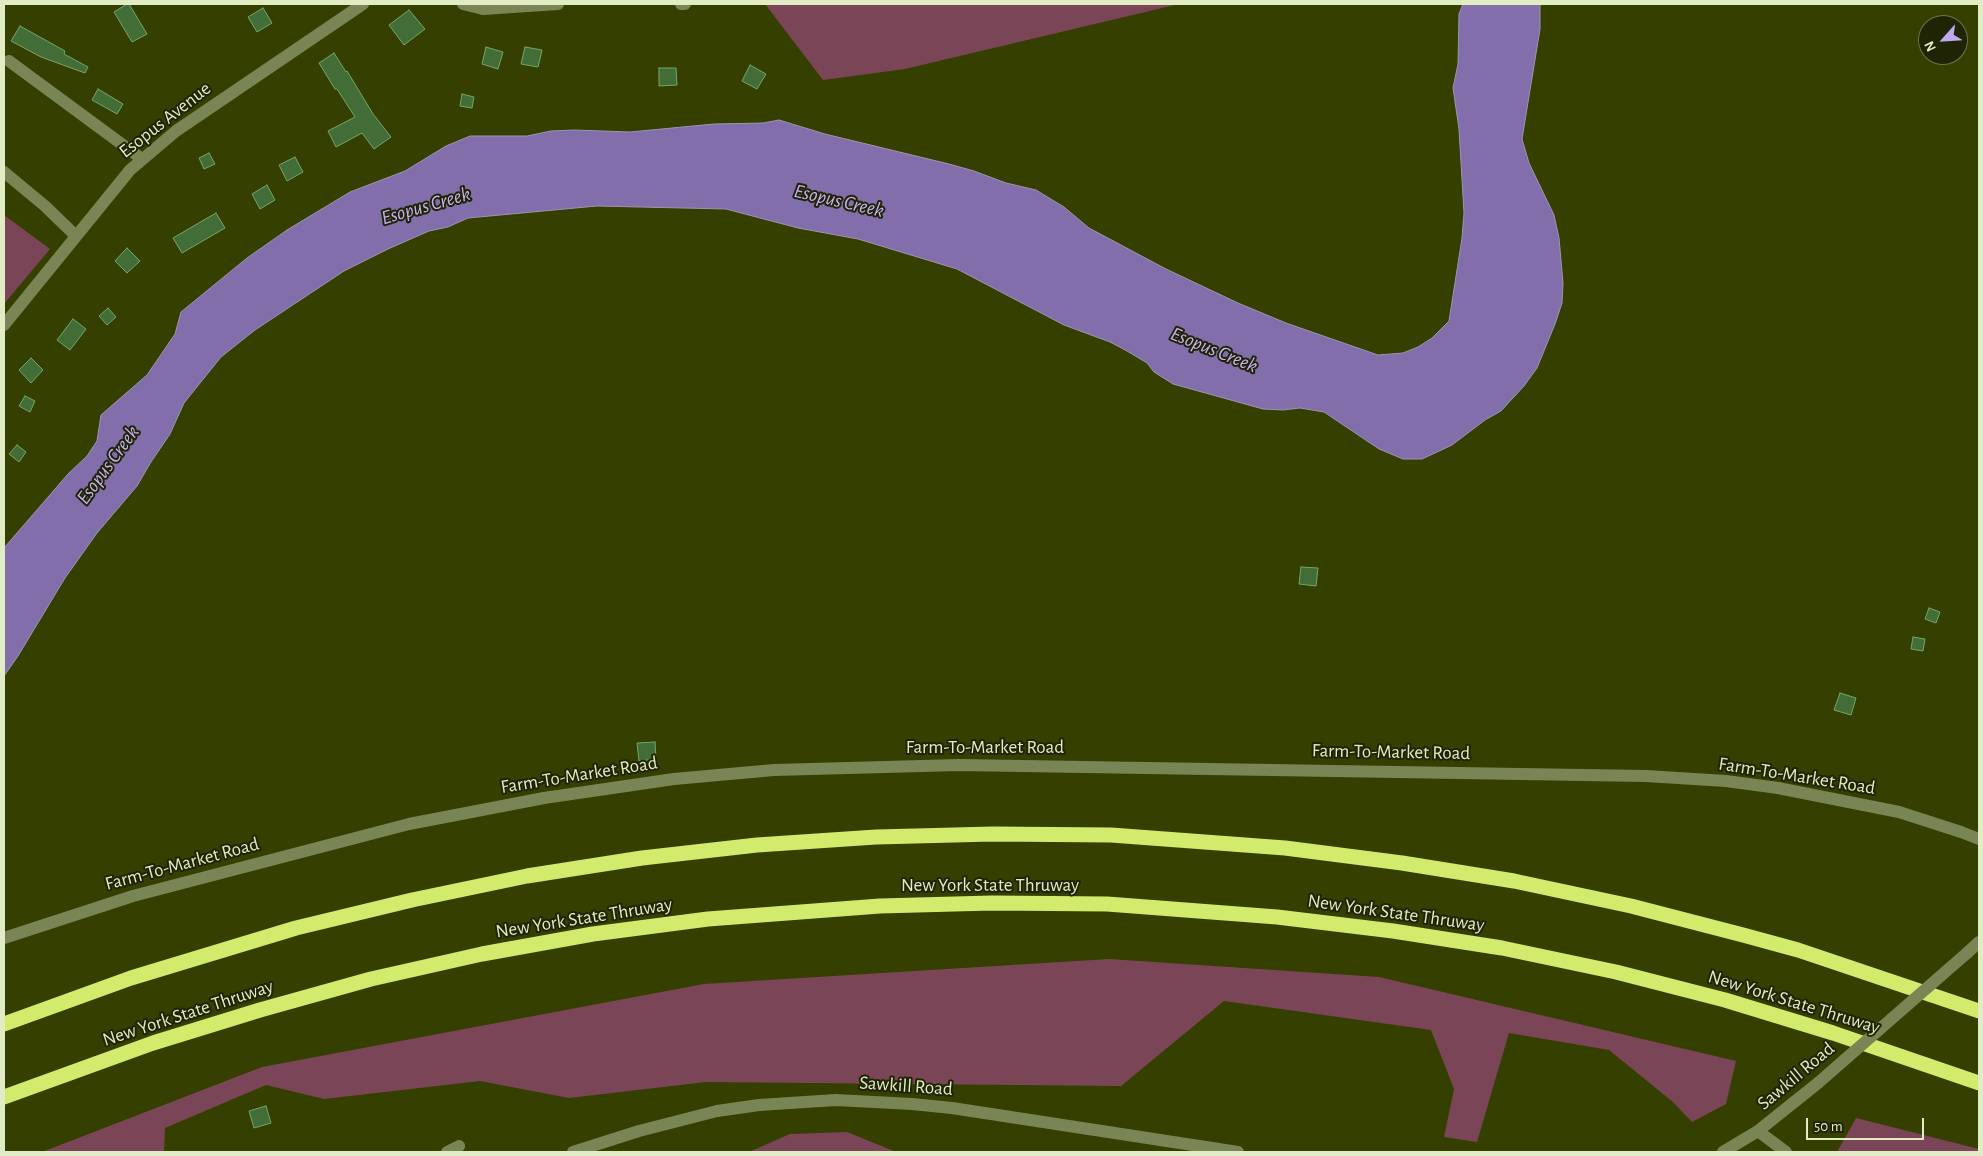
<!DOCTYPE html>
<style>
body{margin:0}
#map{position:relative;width:1983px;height:1156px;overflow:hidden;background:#353f00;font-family:"Alegreya Sans",sans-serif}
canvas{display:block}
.frame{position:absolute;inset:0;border:5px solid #e1ebc4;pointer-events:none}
.north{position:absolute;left:1918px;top:15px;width:50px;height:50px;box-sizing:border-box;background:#1e2404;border:1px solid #6c7451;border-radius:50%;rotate:244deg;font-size:14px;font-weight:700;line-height:20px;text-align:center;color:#e1ebc4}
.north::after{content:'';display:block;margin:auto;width:18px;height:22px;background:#c1a8f3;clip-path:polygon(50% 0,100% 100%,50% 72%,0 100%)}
.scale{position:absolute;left:1806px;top:1118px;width:118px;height:22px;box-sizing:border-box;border:2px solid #e1ebc4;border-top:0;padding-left:6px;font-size:15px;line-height:18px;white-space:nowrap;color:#e1ebc4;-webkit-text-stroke:4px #1e2404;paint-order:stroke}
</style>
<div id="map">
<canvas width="1983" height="1156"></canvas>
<div class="frame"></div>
<div class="north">N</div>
<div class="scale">50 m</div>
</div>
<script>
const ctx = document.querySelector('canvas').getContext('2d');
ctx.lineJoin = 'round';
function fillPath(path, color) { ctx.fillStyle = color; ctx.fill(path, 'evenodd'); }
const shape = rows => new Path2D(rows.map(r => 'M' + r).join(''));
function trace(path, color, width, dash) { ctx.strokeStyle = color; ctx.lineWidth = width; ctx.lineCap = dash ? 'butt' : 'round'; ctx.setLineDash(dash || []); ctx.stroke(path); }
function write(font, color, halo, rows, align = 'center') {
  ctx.font = font + ' "Alegreya Sans",sans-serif'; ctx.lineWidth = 4; ctx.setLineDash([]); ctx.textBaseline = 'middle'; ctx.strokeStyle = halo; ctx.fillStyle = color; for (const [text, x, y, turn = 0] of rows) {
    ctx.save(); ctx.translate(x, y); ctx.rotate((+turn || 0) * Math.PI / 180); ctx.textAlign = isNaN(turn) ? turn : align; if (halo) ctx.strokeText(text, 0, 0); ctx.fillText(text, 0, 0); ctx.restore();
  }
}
fillPath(shape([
 [765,4,1179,4,905,69,823,80],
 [4,215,50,249,4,304],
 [1109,959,1379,977,1736,1061,1726,1104,1692,1122,1673,1102,1609,1050,1509,1033,1477,1142,1444,1137,1454,1089,1431,1030,1224,1001,1121,1086,706,1082,569,1098,480,1081,324,1099,266,1085,165,1128,164,1152,42,1152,262,1067,704,984],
 [1856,1118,1979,1149,1979,1152,1837,1152],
 [847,1132,896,1152,749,1152,790,1134]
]), '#7a4657');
const water = shape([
 [1463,4,1540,4,1540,29,1522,139,1529,163,1554,215,1559,238,1563,283,1562,303,1555,324,1537,368,1524,386,1501,411,1485,420,1452,445,1435,453,1422,459,1403,459,1379,449,1324,412,1300,408,1283,410,1263,409,1173,384,1154,372,1147,363,1127,351,1110,342,1064,325,957,269,858,239,798,228,726,209,597,206,468,218,448,227,429,231,388,249,344,271,255,330,221,357,184,403,170,434,151,462,137,486,97,533,65,578,18,656,4,676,4,548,68,474,87,456,97,441,101,415,147,375,175,334,181,312,247,258,287,230,350,192,405,171,446,146,470,136,527,136,551,131,574,130,630,132,714,124,763,123,779,120,825,134,949,164,974,171,1006,183,1036,190,1064,207,1089,228,1166,269,1238,303,1286,323,1378,355,1403,353,1418,347,1432,338,1449,321,1462,238,1464,213,1459,129,1453,88,1458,64,1459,14,1463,4]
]);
fillPath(water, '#826eaa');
trace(water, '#9e94b2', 1);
const building = shape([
 [127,4,129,4,147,34,132,42,114,12,127,4],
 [263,8,272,23,257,32,248,17,263,8],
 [409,10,425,29,404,45,389,25,409,10],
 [20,26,65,51,64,54,88,67,85,73,41,57,11,41,20,26],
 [486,47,503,52,498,69,482,64,486,47],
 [525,47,542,50,538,67,521,64,525,47],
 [334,53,346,72,347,71,373,114,391,137,374,149,362,133,336,147,328,131,355,117,337,89,335,89,319,63,334,53],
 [750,65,766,74,757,89,742,81,750,65],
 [659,68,676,68,677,85,659,86,659,68],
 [98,89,123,104,117,114,92,100,98,89],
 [462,94,474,97,472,108,460,106,462,94],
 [209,153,215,164,204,169,199,158,209,153],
 [295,157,303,172,287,181,279,165,295,157],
 [267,185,275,200,260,209,252,194,267,185],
 [216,213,225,228,182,253,173,238,216,213],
 [127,248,140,261,127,273,115,261,127,248],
 [108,308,116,317,107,325,99,316,108,308],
 [73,319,86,329,70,350,57,340,73,319],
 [31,358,43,370,31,383,19,370,31,358],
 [25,396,35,401,30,412,19,406,25,396],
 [17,445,26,452,19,462,9,454,17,445],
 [1301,567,1318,568,1316,586,1299,584,1301,567],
 [1929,608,1940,612,1936,623,1925,619,1929,608],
 [1913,637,1925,639,1923,651,1911,649,1913,637],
 [1840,693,1856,698,1851,715,1834,710,1840,693],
 [655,742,656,759,639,761,637,743,655,742],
 [266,1106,271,1123,254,1128,249,1111,266,1106]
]);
fillPath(building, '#436d37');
trace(building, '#76a668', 1);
trace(shape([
 [463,4,483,9,558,4],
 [681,4,685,4],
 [9,61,142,159],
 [4,172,45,206,76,236],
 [4,325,130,170,176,131,363,4],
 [4,938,133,896,409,824,544,798,674,779,774,770,959,765,1646,776,1726,781,1778,788,1899,812,1961,832,1979,839],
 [1967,953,1979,942],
 [1758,1131,1786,1152],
 [447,1152,459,1146],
 [573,1152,639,1131,717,1111,759,1105,836,1100,912,1104,952,1108,1238,1152],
 [1723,1152,1758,1131,1818,1083]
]), '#7a8555', 12);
trace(shape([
 [4,1024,131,978,296,928,412,900,527,876,642,858,757,845,876,837,993,834,1111,835,1285,848,1402,863,1514,881,1631,906,1743,935,1798,950,1979,1011],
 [4,1097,153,1043,260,1010,371,979,482,954,593,934,708,919,880,906,992,903,1107,904,1277,917,1393,931,1502,948,1616,972,1725,1000,1833,1033,1979,1083]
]), '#d2eb6d', 15);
trace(shape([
 [1818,1083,1967,953]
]), '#7a8555', 12);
write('19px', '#e1ebc4', '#1e2404', [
 ["Esopus Avenue",165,120,-38],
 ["Farm-To-Market Road",985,747],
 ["Farm-To-Market Road",1391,752,1],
 ["Farm-To-Market Road",579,775,-9],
 ["Farm-To-Market Road",1797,776,9],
 ["Farm-To-Market Road",182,864,-15],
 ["New York State Thruway",990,885],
 ["New York State Thruway",1396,913,8],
 ["New York State Thruway",584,918,-9],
 ["New York State Thruway",1794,1002,17],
 ["New York State Thruway",188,1013,-18],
 ["Sawkill Road",1796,1076,-40],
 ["Sawkill Road",906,1086,4]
]);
write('italic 20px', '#c7b1f6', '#1e2404', [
 ["Esopus Creek",839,201,13],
 ["Esopus Creek",426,206,-16],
 ["Esopus Creek",1214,350,22],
 ["Esopus Creek",108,465,-54]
]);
</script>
